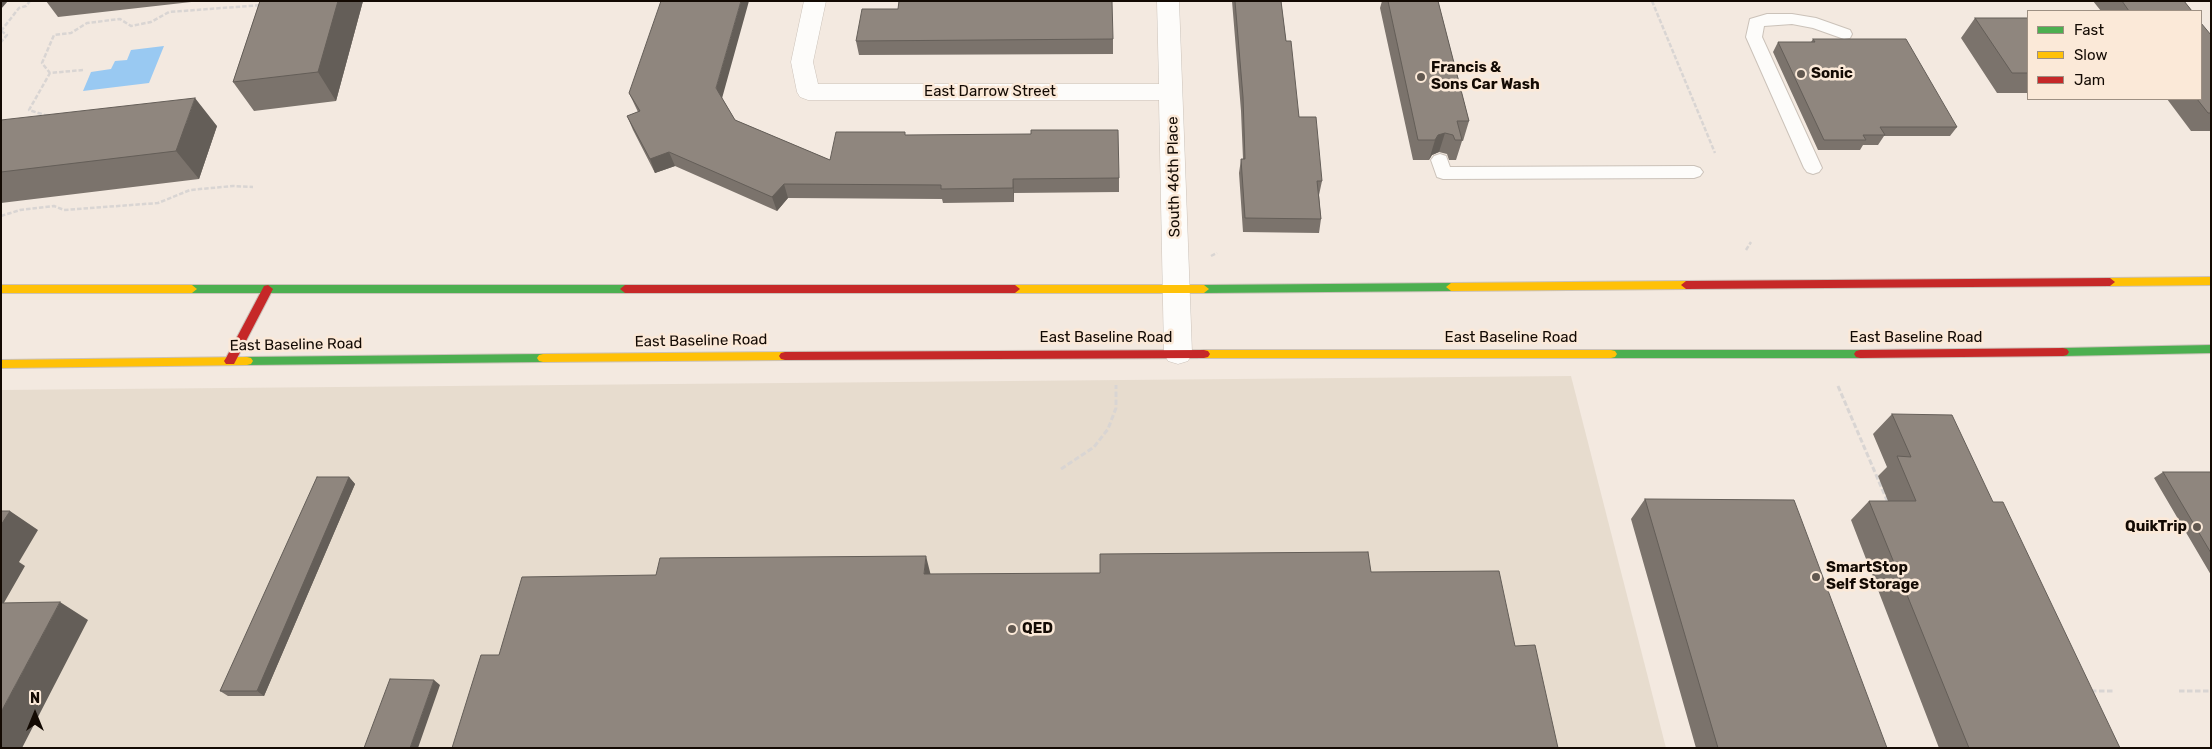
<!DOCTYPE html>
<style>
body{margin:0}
#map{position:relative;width:2212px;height:749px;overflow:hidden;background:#f3e9e0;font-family:Rubik,sans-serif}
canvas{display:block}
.frame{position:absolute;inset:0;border:2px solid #130a03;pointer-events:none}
.legend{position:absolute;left:2027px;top:10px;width:175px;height:90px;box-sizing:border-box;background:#fbe9d8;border:1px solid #9e9083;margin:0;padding:6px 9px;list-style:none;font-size:15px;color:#130a03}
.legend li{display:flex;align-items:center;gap:10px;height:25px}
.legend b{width:25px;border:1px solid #9e9083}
.north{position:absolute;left:10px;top:689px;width:50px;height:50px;-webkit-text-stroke:4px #fbe9d8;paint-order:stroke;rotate:0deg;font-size:14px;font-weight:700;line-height:20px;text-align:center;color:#130a03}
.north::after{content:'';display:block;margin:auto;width:18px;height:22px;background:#130a03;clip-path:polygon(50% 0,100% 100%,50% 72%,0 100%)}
</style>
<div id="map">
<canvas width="2212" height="749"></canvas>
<div class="frame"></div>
<ul class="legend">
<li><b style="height:6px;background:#4caf50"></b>Fast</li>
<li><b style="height:6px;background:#ffc107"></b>Slow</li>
<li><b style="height:6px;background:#c62828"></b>Jam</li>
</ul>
<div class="north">N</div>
</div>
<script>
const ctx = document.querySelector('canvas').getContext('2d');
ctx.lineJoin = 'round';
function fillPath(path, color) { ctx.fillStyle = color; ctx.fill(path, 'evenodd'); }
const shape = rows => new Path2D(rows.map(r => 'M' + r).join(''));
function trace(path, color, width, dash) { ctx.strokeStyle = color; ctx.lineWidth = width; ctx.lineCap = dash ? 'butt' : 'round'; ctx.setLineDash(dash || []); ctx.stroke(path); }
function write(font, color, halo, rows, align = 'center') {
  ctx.font = font + ' Rubik,sans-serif'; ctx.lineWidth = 5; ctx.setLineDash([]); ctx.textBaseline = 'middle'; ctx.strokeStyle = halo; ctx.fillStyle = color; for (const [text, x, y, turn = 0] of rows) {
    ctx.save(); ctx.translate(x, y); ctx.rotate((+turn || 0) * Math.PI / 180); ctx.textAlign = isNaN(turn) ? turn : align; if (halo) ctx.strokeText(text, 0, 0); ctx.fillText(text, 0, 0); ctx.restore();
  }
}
fillPath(shape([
 [1571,376,1666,748,1,748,1,390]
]), '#e7dcce');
fillPath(shape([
 [164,46,149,83,83,91,91,72,111,69,115,61,127,60,131,50]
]), '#99c9f2');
const lane = shape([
 [1767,14,1792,14,1816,18,1850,30,1852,34,1850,38,1844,39,1813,28,1792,24,1764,26,1762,37,1822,168,1819,172,1813,174,1807,172,1804,168,1746,37,1750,19,1767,14],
 [1440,154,1446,156,1450,167,1694,166,1700,168,1703,172,1700,176,1694,178,1443,179,1437,177,1431,160,1434,156,1440,154]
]);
const street = shape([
 [804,1,826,1,813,62,818,84,1159,84,1157,1,1179,1,1192,353,1188,361,1178,364,1168,361,1164,353,1159,100,808,100,800,97,797,92,791,62,804,1]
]);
const fast = shape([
 [1451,283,1456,287,1451,291,1204,293,1199,289,1204,285,1451,283],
 [192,285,625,285,630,289,625,293,192,293,187,289,192,285],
 [2211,345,2211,353,2063,356,2059,355,2057,352,2059,349,2063,348,2211,345],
 [1611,350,1860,350,1864,351,1866,354,1864,357,1860,358,1611,358,1607,357,1605,354,1607,351,1611,350],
 [543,354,547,355,549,358,547,361,543,362,247,365,243,364,241,361,243,358,247,357,543,354]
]);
const slow = shape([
 [2211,277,2211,285,2110,286,2105,282,2110,278,2211,277],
 [1686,281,1691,285,1686,289,1451,291,1446,287,1451,283,1686,281],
 [1,285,192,285,197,289,192,293,1,293,1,285],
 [1015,285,1204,285,1209,289,1204,293,1015,293,1010,289,1015,285],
 [1204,350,1611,350,1615,351,1617,354,1615,357,1611,358,1204,358,1200,357,1198,354,1200,351,1204,350],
 [785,352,789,353,791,356,789,359,785,360,543,362,539,361,537,358,539,355,543,354,785,352],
 [247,357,251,358,253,361,251,364,247,365,1,368,1,360,247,357]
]);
const jam = shape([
 [2110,278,2115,282,2110,286,1686,289,1681,285,1686,281,2110,278],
 [268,285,273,289,234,364,226,364,224,361,226,358,264,286,268,285],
 [625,285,1015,285,1020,289,1015,293,625,293,620,289,625,285],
 [2063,348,2067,349,2069,352,2067,355,2063,356,1860,358,1856,357,1854,354,1856,351,1860,350,2063,348],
 [1204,350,1208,351,1210,354,1208,357,1204,358,785,360,781,359,779,356,781,353,785,352,1204,350]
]);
trace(lane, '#cbc2b9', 2);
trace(street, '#cbc2b9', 1);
trace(fast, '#cbc2b9', 2);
trace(slow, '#cbc2b9', 2);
trace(jam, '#cbc2b9', 2);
trace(shape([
 [1652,1,1715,153],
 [1,31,19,8,26,6,30,1],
 [1,31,7,35,1,42],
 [83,70,50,73,42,63,54,35,71,33,87,23,120,19,131,26,151,22,169,12,262,5],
 [48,116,29,110,50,73],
 [1,216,20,210,54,206,64,210,158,203,190,190,233,186,253,187],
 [1746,250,1751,242],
 [1211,256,1217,253]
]), '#d9d5d3', 2.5, [4.5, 2]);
trace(shape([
 [1838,386,1889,505],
 [1061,469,1094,447,1108,429,1116,408,1116,385],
 [2091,691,2115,691],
 [2179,691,2211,691]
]), '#d9d5d3', 3, [5.5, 2.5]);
fillPath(lane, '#fdfcfa');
fillPath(street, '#fdfcfa');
fillPath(fast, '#4caf50');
fillPath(slow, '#ffc107');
fillPath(jam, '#c62828');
fillPath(shape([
 [46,1,200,1,58,17],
 [260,1,363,1,336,101,254,111,233,82],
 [1232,1,1281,1,1286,41,1299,117,1322,181,1319,195,1321,219,1319,233,1243,232,1239,173,1241,159,1243,159,1241,111],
 [1382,1,1438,1,1469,121,1463,141,1462,141,1456,160,1449,160,1447,154,1439,152,1432,155,1429,160,1413,160,1380,8],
 [2093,1,2184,1,2192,11,2101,11],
 [898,9,1113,39,1113,54,859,55,856,41],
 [1975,18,2028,18,2028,93,1997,93,1961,38],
 [2211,35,2211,131,2191,131,2167,99,2201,99],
 [1813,39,1957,127,1950,136,1884,136,1878,145,1863,145,1860,150,1818,150,1773,52,1778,42,1811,42],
 [629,93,722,98,735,120,830,160,906,135,1119,178,1119,192,1014,193,1014,202,943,203,942,199,788,198,777,211,675,166,655,173,633,130,627,116,638,112],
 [1,120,217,126,199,179,1,203],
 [1892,414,1993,502,2120,748,1939,748,1851,520,1869,501,1888,501,1878,476,1887,467,1873,434],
 [2163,472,2211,472,2211,575,2154,478],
 [349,477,355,484,264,696,228,696,220,691],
 [1645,499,1887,748,1696,748,1631,519]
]), '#7b736c');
fillPath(shape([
 [1,1,8,1,1,9],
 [338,1,363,1,336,101,318,72],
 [741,1,749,1,721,102,716,88],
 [195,98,217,126,199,179,176,151],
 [1445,133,1439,152,1432,155,1429,160,1435,140,1438,135],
 [669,152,675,166,655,173,650,159],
 [1013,179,1014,193,1014,202,1013,188],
 [784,184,788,198,777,211,772,197],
 [349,477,355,484,264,696,257,691],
 [10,511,38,530,19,562,25,566,1,608,1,522],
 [926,556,931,576,924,574],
 [60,602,88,620,22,748,1,748,1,712],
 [434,680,440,685,418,748,410,748]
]), '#645e58');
const building = shape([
 [260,1,338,1,318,72,233,82,260,1],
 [661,1,741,1,716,88,735,120,830,160,836,132,905,132,905,135,1031,134,1031,130,1118,130,1119,178,1013,179,1013,188,941,189,941,185,784,184,772,197,669,152,650,159,627,116,640,111,629,93,661,1],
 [899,1,1112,1,1113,39,856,41,862,9,898,9,899,1],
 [1235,1,1281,1,1286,41,1291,41,1299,117,1316,117,1322,181,1317,181,1321,219,1245,218,1241,159,1245,159,1243,97,1235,1],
 [1388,1,1438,1,1469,121,1457,121,1462,140,1455,140,1453,135,1445,133,1438,135,1435,140,1418,140,1388,1],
 [2122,1,2184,1,2192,11,2129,11,2122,1],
 [1975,18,2028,18,2028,73,2012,73,1975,18],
 [2201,23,2211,35,2211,113,2208,113,2197,99,2201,99,2201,23],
 [1813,39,1906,39,1957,127,1880,127,1885,135,1863,135,1866,140,1824,140,1778,42,1815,42,1813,39],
 [195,98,176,151,1,172,1,120,195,98],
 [1892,414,1952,415,1993,502,2003,502,2120,748,1969,748,1869,501,1916,501,1897,456,1911,457,1892,414],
 [2163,472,2211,472,2211,553,2163,472],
 [317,477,349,477,257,691,220,691,317,477],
 [1645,499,1794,500,1887,748,1718,748,1645,499],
 [1,511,10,511,1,525,1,511],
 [1368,552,1371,572,1499,571,1515,646,1535,645,1558,748,452,748,481,655,499,655,522,577,656,575,660,558,926,556,924,574,1100,573,1100,554,1368,552],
 [60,602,1,712,1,603,60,602],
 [390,679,434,680,410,748,364,748,390,679]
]);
fillPath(building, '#8f867e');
trace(building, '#645e58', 1);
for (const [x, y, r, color] of [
 [1801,74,5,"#615850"],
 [1421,77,5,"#615850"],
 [2197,527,5,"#615850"],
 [1816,577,5,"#615850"],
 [1012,629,5,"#615850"]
]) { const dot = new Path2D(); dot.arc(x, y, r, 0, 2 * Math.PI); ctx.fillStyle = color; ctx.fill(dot); trace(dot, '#fbe9d8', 2); }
write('bold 15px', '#130a03', '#fbe9d8', [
 ["Francis &",1431,68],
 ["Sons Car Wash",1431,85],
 ["Sonic",1811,74],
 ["QuikTrip",2187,527,"right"],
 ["SmartStop",1826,568],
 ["Self Storage",1826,585],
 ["QED",1022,629]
], 'left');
write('15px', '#130a03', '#fbe9d8', [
 ["East Darrow Street",990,92],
 ["South 46th Place",1174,177,-91],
 ["East Baseline Road",1106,338],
 ["East Baseline Road",1511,338],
 ["East Baseline Road",1916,338],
 ["East Baseline Road",701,341,-1],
 ["East Baseline Road",296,345,-1]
]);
</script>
